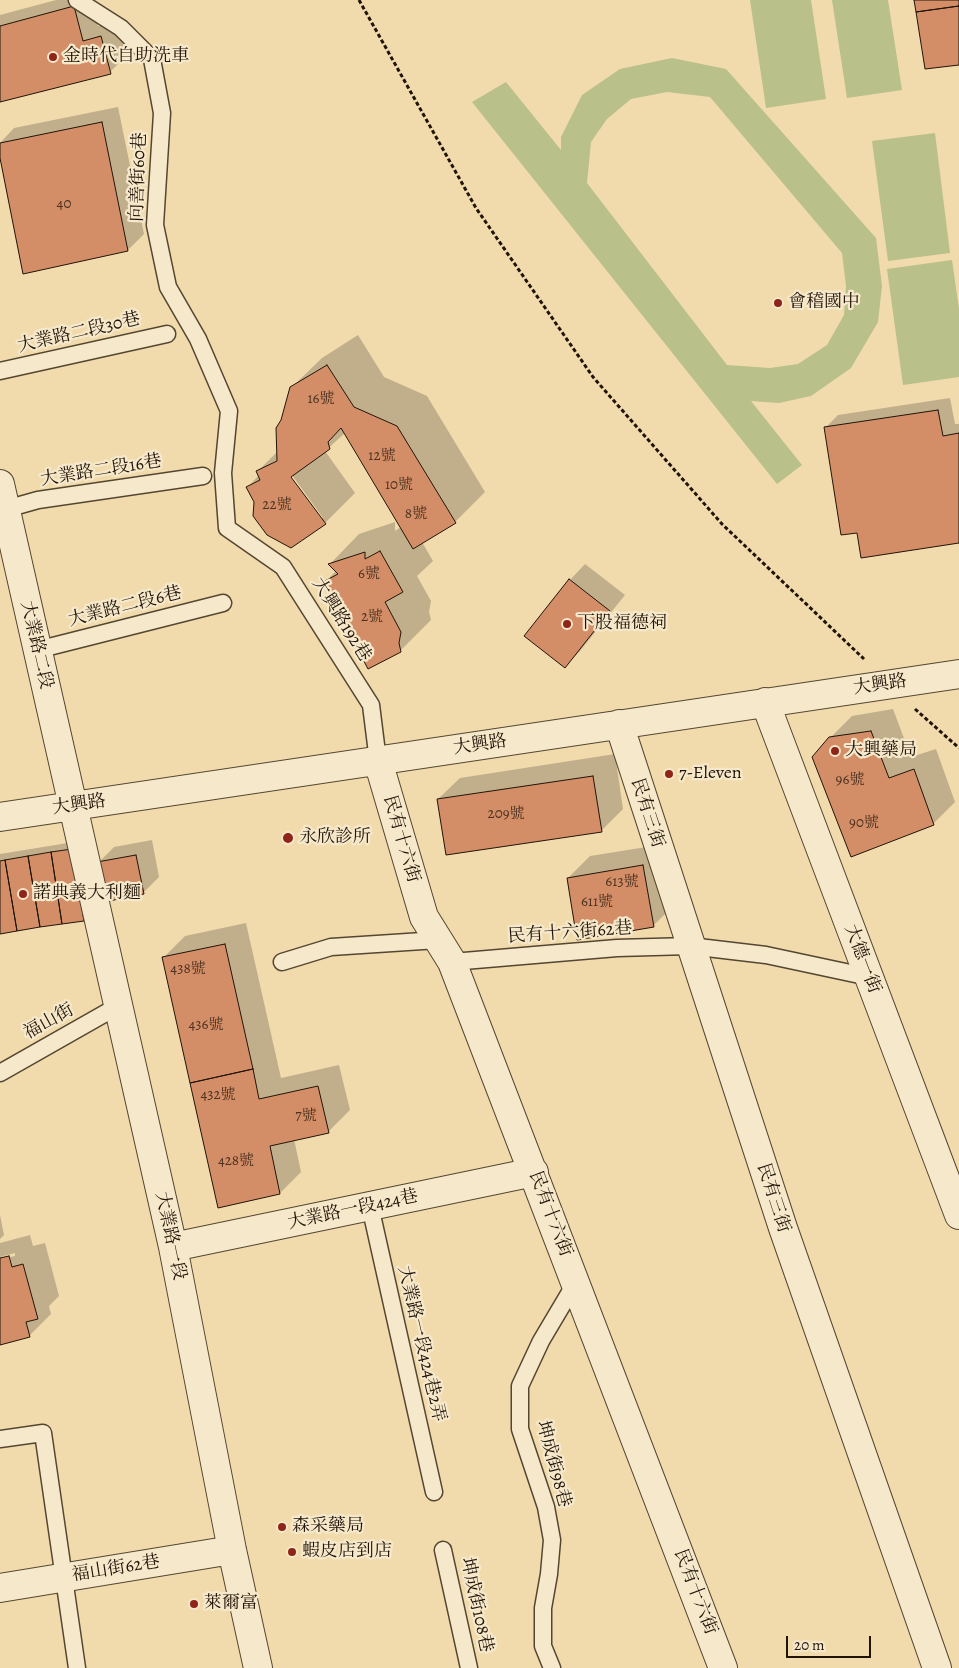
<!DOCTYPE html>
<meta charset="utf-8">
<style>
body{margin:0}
#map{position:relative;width:959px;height:1668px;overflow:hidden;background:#f1dbad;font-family:Alegreya,serif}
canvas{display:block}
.scale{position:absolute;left:786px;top:1636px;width:85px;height:22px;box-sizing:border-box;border:2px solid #201408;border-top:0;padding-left:6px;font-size:15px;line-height:18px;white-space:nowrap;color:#201408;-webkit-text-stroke:4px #f6e8ca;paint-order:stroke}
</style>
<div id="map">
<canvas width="959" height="1668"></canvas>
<div class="scale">20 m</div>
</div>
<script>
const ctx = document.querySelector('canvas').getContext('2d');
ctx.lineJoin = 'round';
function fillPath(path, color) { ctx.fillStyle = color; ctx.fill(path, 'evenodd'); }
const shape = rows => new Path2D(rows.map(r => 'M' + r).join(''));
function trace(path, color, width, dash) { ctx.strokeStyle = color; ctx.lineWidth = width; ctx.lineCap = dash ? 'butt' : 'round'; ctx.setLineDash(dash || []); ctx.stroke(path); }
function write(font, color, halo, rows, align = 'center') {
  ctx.font = font + ' Alegreya,"Noto Serif TC",serif'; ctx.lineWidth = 4.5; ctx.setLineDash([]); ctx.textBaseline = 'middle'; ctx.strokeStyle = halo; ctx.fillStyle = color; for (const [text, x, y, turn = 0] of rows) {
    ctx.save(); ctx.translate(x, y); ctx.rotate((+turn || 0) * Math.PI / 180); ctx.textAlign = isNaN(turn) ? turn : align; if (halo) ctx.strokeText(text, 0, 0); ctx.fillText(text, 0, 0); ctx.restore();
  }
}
fillPath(shape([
 [750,0,811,0,826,99,766,108],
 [832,0,888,0,902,90,847,98],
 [672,58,726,69,876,238,882,286,878,322,851,368,811,396,779,403,751,401,802,465,777,484,472,102,506,82,561,150,561,137,582,95,620,69],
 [667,92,710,97,842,253,846,286,844,315,827,345,798,364,770,368,727,365,587,183,591,142,607,119,631,99],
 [935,133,950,253,888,261,872,141],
 [952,260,959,309,959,377,903,385,887,269]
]), '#b9c08a');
fillPath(shape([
 [56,0,92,0,98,26,117,21,126,56,110,72,0,101,0,15],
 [118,107,144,234,128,250,0,151,0,143,14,128],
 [358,335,384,377,427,396,485,492,455,522,422,542,433,561,417,576,431,601,429,612,431,620,400,651,325,582,336,571,330,564,359,534,395,522,395,531,401,527,345,433,325,451,355,493,325,523,255,502,248,487,259,475,258,471,278,451,282,420,291,388,322,358],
 [289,471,323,518,320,518,287,472],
 [950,398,955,424,959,424,959,542,858,531,826,427,838,415],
 [585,564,625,595,580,651,565,667,570,580],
 [893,709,911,757,936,749,955,802,933,824,830,738,852,716],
 [615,754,623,809,601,831,438,799,460,778],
 [152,840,159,877,144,892,98,863,114,847],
 [80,841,92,911,83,920,0,931,0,854],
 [665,844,675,904,653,926,568,878,590,856],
 [246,923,281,1078,339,1065,350,1110,328,1132,294,1139,301,1172,280,1193,163,958,185,936],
 [0,1215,4,1235,0,1239],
 [30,1235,33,1246,45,1243,59,1296,49,1306,51,1314,29,1336,0,1343,0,1259,15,1256,15,1253,0,1257,0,1243]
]), '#0003');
const building = shape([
 [914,0,959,0,959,6,916,12,914,0],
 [74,6,83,41,101,36,111,74,0,102,0,26,74,6],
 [959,6,959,65,925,69,916,12,959,6],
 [102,122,128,251,23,274,0,158,0,143,102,122],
 [327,365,354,407,397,426,456,523,413,549,341,428,328,442,330,449,291,477,326,524,291,548,267,535,253,516,254,502,246,487,260,480,256,471,277,461,276,428,281,420,290,387,327,365],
 [938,410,943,436,959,433,959,543,861,558,857,533,841,535,824,427,938,410],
 [380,551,403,592,385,602,401,632,399,643,401,652,368,669,323,582,338,574,328,564,365,552,365,559,380,551],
 [569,579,610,611,565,668,524,636,569,579],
 [871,731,889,778,914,769,934,825,851,857,812,757,829,737,871,731],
 [593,776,602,832,446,855,437,799,593,776],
 [72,849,84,921,62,924,51,852,72,849],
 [51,852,62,924,40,927,28,856,51,852],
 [136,855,144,894,104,902,97,862,136,855],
 [28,856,40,927,17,931,5,860,28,856],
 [5,860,17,931,0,934,0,861,5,860],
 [643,865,654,927,577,940,567,878,643,865],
 [225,944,253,1069,190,1083,162,957,225,944],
 [253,1069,259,1099,318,1086,329,1133,270,1146,280,1194,218,1208,190,1083,253,1069],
 [9,1256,12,1267,23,1264,38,1319,26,1322,30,1337,0,1345,0,1258,9,1256]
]);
fillPath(building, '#d38e67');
trace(building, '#201408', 1);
const service = shape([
 [77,0,121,28,152,59,162,113,155,225,168,287,198,339,229,411,223,473,227,528,283,567,371,705,378,761],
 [0,371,167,334],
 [6,509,38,500,203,476],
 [37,650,223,603],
 [282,962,331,947,438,940],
 [452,962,617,948,690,946,766,955,869,977],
 [0,1073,118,1006],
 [370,1206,434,1492],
 [0,1439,43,1433,77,1668],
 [443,1550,469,1668],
 [552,1668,543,1646,543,1608,549,1574,552,1540,546,1507,520,1429,520,1386,541,1341,576,1282]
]);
const minor = shape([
 [0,484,173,1247,232,1550,258,1668],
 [765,702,959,1215],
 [619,724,783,1228,937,1668],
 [378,761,424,917,452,962,723,1668],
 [0,817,959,674],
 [173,1247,534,1172],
 [0,1588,232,1550]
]);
trace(service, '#544631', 19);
trace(minor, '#544631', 30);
trace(shape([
 [359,0,476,208,593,377,722,524,864,659],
 [915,709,959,748]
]), '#201408', 3, [4, 2.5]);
trace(service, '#f6e8ca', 16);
trace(minor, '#f6e8ca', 28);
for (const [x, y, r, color] of [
 [53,57,5,"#8f2418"],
 [778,303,5,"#8f2418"],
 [567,624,5,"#8f2418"],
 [835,751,5,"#8f2418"],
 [669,774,5,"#8f2418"],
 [288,838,6,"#8f2418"],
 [23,894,5,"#8f2418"],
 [282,1527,5,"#8f2418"],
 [292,1552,5,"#8f2418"],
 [194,1604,5,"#8f2418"]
]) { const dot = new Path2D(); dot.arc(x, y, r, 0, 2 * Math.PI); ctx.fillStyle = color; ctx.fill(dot); trace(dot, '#f6e8ca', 2); }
write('15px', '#4d3220', null, [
 ["40",64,204],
 ["16號",321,399],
 ["12號",382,456],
 ["10號",399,485],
 ["22號",277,505],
 ["8號",416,514],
 ["6號",369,574],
 ["2號",372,617],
 ["96號",850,780],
 ["209號",506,814],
 ["90號",864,823],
 ["613號",622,882],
 ["611號",597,902],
 ["438號",188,969],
 ["436號",206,1025],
 ["432號",218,1095],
 ["7號",306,1116],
 ["428號",236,1161]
]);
write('18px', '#201408', '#f6e8ca', [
 ["金時代自助洗車",63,57],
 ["會稽國中",788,303],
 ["下股福德祠",577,624],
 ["大興藥局",845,751],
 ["7-Eleven",679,774],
 ["永欣診所",299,838],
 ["諾典義大利麵",33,894],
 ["森采藥局",292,1527],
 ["蝦皮店到店",302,1552],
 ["萊爾富",204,1604]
], 'left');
write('18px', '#201408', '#f6e8ca', [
 ["向善街60巷",139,177,-88],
 ["大業路二段30巷",79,333,-13],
 ["大業路二段16巷",101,471,-9],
 ["大業路二段6巷",125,607,-14],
 ["大興路192巷",341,620,58],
 ["大業路二段",36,645,77],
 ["大興路",880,685,-8],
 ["大興路",480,745,-8],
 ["大興路",79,805,-8],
 ["民有三街",647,813,72],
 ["民有十六街",401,839,74],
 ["民有十六街62巷",570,933,-4],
 ["大德一街",862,959,69],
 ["福山街",49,1022,-29],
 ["民有三街",773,1198,72],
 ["大業路一段424巷",353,1210,-12],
 ["民有十六街",550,1214,69],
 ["大業路一段",170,1236,78],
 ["大業路一段424巷2弄",421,1344,77],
 ["坤成街98巷",553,1464,75],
 ["福山街62巷",116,1569,-9],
 ["民有十六街",695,1592,69],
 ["坤成街108巷",476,1605,78]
]);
</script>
